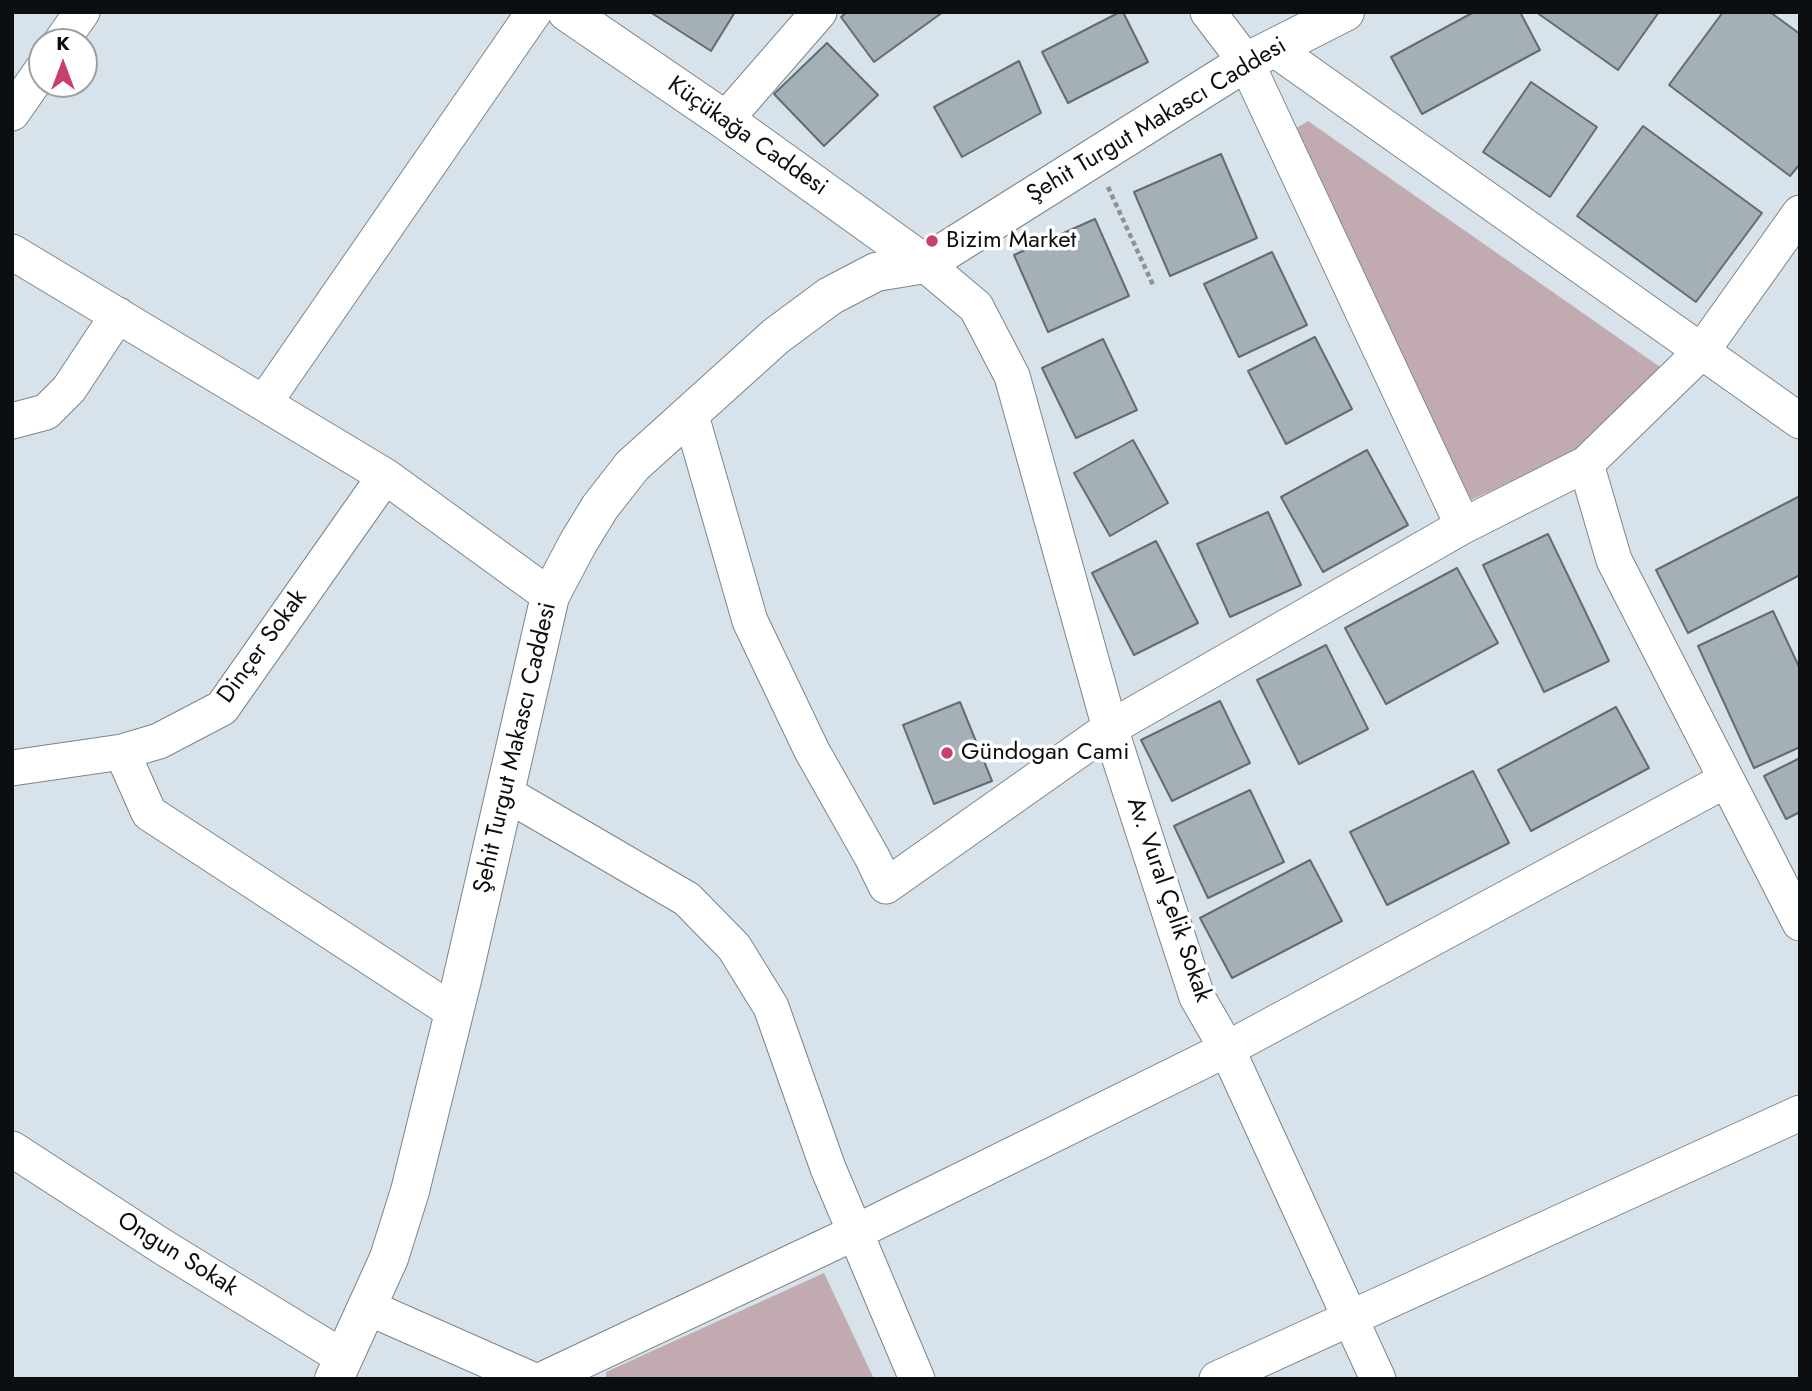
<!DOCTYPE html>
<meta charset="utf-8">
<style>
body{margin:0}
#map{position:relative;width:1812px;height:1391px;overflow:hidden;background:#d7e2ea;font-family:Jost,sans-serif}
canvas{display:block}
.frame{position:absolute;inset:0;border:14px solid #0c0f12;pointer-events:none}
.north{position:absolute;left:28px;top:28px;width:70px;height:70px;box-sizing:border-box;background:#fff;border:2px solid #9e9fa0;border-radius:50%;rotate:0deg;font-size:19px;font-weight:700;line-height:28px;text-align:center;color:#0c0f12}
.north::after{content:'';display:block;margin:auto;width:24px;height:32px;background:#ca3e6f;clip-path:polygon(50% 0,100% 100%,50% 72%,0 100%)}
</style>
<div id="map">
<canvas width="1812" height="1391"></canvas>
<div class="frame"></div>
<div class="north">K</div>
</div>
<script>
const ctx = document.querySelector('canvas').getContext('2d');
ctx.lineJoin = 'round';
function fillPath(path, color) { ctx.fillStyle = color; ctx.fill(path, 'evenodd'); }
const shape = rows => new Path2D(rows.map(r => 'M' + r).join(''));
function trace(path, color, width, dash) { ctx.strokeStyle = color; ctx.lineWidth = width; ctx.lineCap = dash ? 'butt' : 'round'; ctx.setLineDash(dash || []); ctx.stroke(path); }
function write(font, color, halo, rows, align = 'center') {
  ctx.font = font + ' Jost,sans-serif'; ctx.lineWidth = 7; ctx.setLineDash([]); ctx.textBaseline = 'middle'; ctx.strokeStyle = halo; ctx.fillStyle = color; for (const [text, x, y, turn = 0] of rows) {
    ctx.save(); ctx.translate(x, y); ctx.rotate((+turn || 0) * Math.PI / 180); ctx.textAlign = isNaN(turn) ? turn : align; if (halo) ctx.strokeText(text, 0, 0); ctx.fillText(text, 0, 0); ctx.restore();
  }
}
fillPath(shape([
 [1308,121,1660,367,1580,450,1471,500,1290,132],
 [824,1273,874,1379,606,1379,606,1372]
]), '#c2abb0');
const building = shape([
 [650,12,735,12,711,51,650,12],
 [847,12,943,12,874,62,841,17,847,12],
 [1120,12,1123,12,1148,62,1068,103,1042,52,1120,12],
 [1474,12,1520,12,1540,50,1422,114,1391,57,1474,12],
 [1536,12,1659,12,1618,70,1536,12],
 [1723,12,1770,12,1800,34,1800,164,1790,176,1669,85,1723,12],
 [827,43,878,95,824,146,774,94,827,43],
 [1019,61,1041,113,962,157,934,107,1019,61],
 [1531,82,1597,127,1550,197,1483,152,1531,82],
 [1643,126,1762,213,1696,302,1577,216,1643,126],
 [1221,154,1257,238,1170,276,1134,192,1221,154],
 [1095,219,1129,296,1048,332,1014,255,1095,219],
 [1272,252,1307,325,1239,357,1204,284,1272,252],
 [1315,337,1352,409,1286,444,1248,371,1315,337],
 [1103,339,1137,410,1076,438,1042,368,1103,339],
 [1133,440,1168,503,1110,536,1074,473,1133,440],
 [1367,450,1408,525,1323,572,1281,497,1367,450],
 [1800,496,1800,575,1688,633,1656,570,1800,496],
 [1268,512,1301,585,1230,617,1197,544,1268,512],
 [1548,534,1609,661,1544,692,1483,565,1548,534],
 [1156,541,1198,623,1134,655,1092,573,1156,541],
 [1457,568,1498,643,1386,704,1345,628,1457,568],
 [1773,611,1800,669,1800,747,1754,768,1698,646,1773,611],
 [1326,645,1368,729,1299,764,1257,680,1326,645],
 [1220,701,1250,763,1172,801,1141,740,1220,701],
 [960,702,992,781,934,804,903,725,960,702],
 [1616,707,1649,768,1531,831,1498,770,1616,707],
 [1800,758,1800,812,1786,819,1764,776,1800,758],
 [1473,771,1509,843,1387,905,1350,832,1473,771],
 [1250,790,1284,862,1208,898,1174,826,1250,790],
 [1310,860,1342,921,1232,978,1200,918,1310,860]
]);
fillPath(building, '#a4afb6');
trace(building, '#626c72', 2);
const street = shape([
 [1208,12,1246,62,1463,526],
 [61,42,82,12],
 [1273,48,1800,421],
 [12,113,42,70],
 [725,120,819,12],
 [12,252,385,476,550,596],
 [925,264,976,307,1012,376,1110,728,1197,997,1227,1049,1378,1379],
 [264,403,534,12],
 [690,412,750,621,812,751,872,857,886,886,1110,728,1463,526,1586,464,1701,352,1800,213],
 [12,421,46,412,69,389,118,315],
 [1586,464,1614,560,1800,923],
 [122,752,149,813,454,1012],
 [12,768,122,752,159,741,222,708,385,476],
 [505,793,687,899,734,947,771,1007,828,1168,917,1379],
 [12,1149,163,1247,344,1358],
 [367,1307,530,1379],
 [544,1379,854,1233,1227,1049,1726,780],
 [1217,1379,1800,1113]
]);
const secondary = shape([
 [567,12,725,120,925,264],
 [334,1379,389,1258,410,1191,462,980,550,596,578,543,600,507,632,466,776,336,830,296,876,272,925,264,1246,62,1345,12]
]);
trace(street, '#7b858c', 37);
trace(secondary, '#7b858c', 40);
trace(shape([
 [1108,187,1154,287]
]), '#8b9399', 4.5, [5, 3.5]);
trace(street, '#fff', 35);
trace(secondary, '#fff', 38);
for (const [x, y, r, color] of [
 [932,241,7,"#ca3e6f"],
 [947,753,7,"#ca3e6f"]
]) { const dot = new Path2D(); dot.arc(x, y, r, 0, 2 * Math.PI); ctx.fillStyle = color; ctx.fill(dot); trace(dot, '#fff', 2.5); }
write('24px', '#0c0f12', '#fff', [
 ["Şehit Turgut Makascı Caddesi",1157,121,-31],
 ["Küçükağa Caddesi",747,137,35],
 ["Dinçer Sokak",263,647,-54],
 ["Şehit Turgut Makascı Caddesi",516,748,-77],
 ["Av. Vural Çelik Sokak",1168,900,71],
 ["Ongun Sokak",177,1255,32]
]);
write('24px', '#0c0f12', '#fff', [
 ["Bizim Market",946,241],
 ["Gündogan Cami",961,753]
], 'left');
</script>
